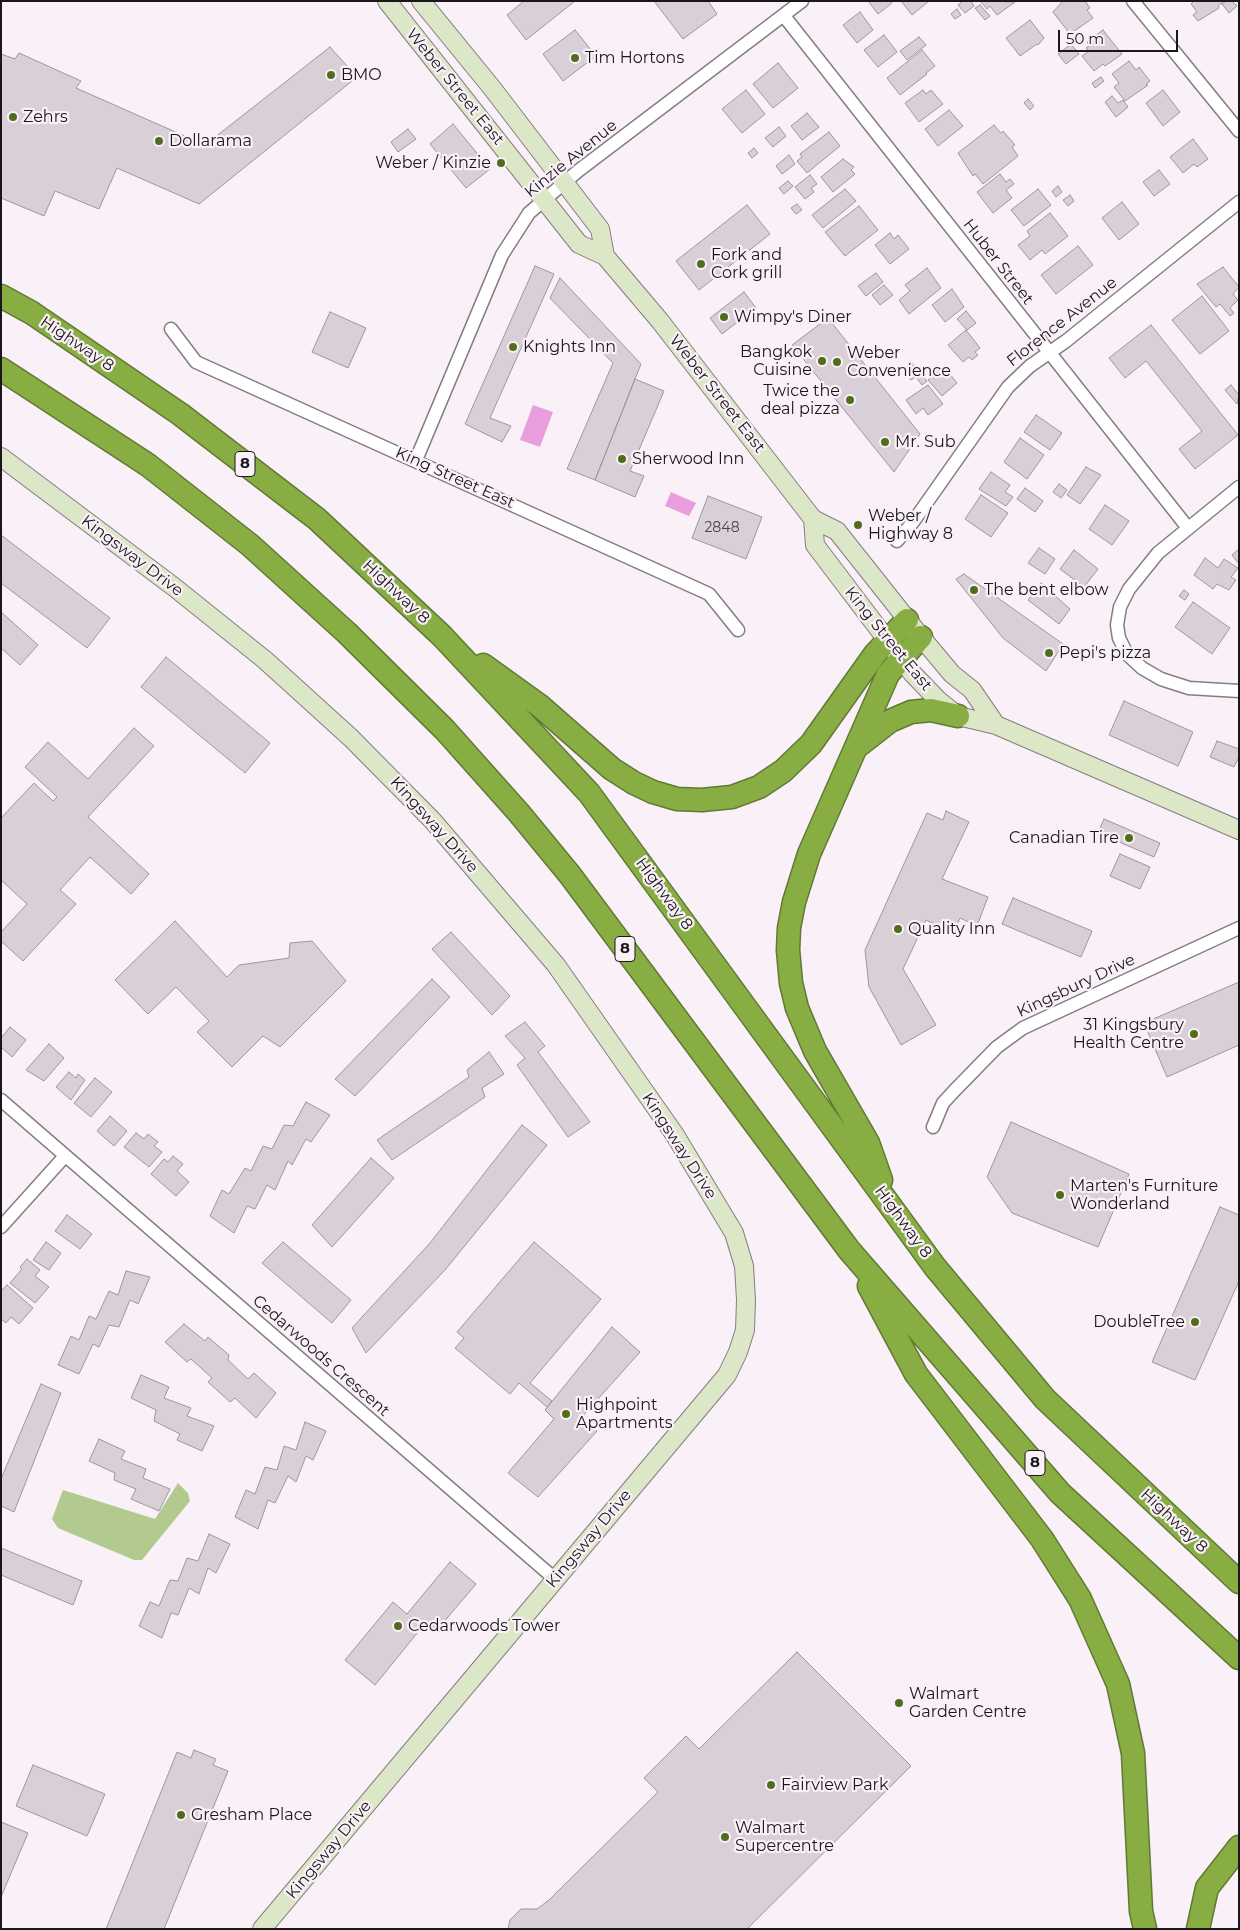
<!DOCTYPE html>
<style>
body{margin:0}
#map{position:relative;width:1240px;height:1930px;overflow:hidden;background:#faf0f8;font-family:Montserrat,sans-serif}
canvas{display:block}
.frame{position:absolute;inset:0;border:2px solid #1a171a;pointer-events:none}
.scale{position:absolute;left:1058px;top:30px;width:120px;height:22px;box-sizing:border-box;border:2px solid #1a171a;border-top:0;padding-left:6px;font-size:15px;line-height:18px;white-space:nowrap;color:#1a171a;-webkit-text-stroke:4px #faf0f8;paint-order:stroke}
</style>
<div id="map">
<canvas width="1240" height="1930"></canvas>
<div class="frame"></div>
<div class="scale">50 m</div>
</div>
<script>
const ctx = document.querySelector('canvas').getContext('2d');
ctx.lineJoin = 'round';
function fillPath(path, color) { ctx.fillStyle = color; ctx.fill(path, 'evenodd'); }
const shape = rows => new Path2D(rows.map(r => 'M' + r).join(''));
function trace(path, color, width, dash) { ctx.strokeStyle = color; ctx.lineWidth = width; ctx.lineCap = dash ? 'butt' : 'round'; ctx.setLineDash(dash || []); ctx.stroke(path); }
function write(font, color, halo, rows, align = 'center') {
  ctx.font = font + ' Montserrat,sans-serif'; ctx.lineWidth = 4.5; ctx.setLineDash([]); ctx.textBaseline = 'middle'; ctx.strokeStyle = halo; ctx.fillStyle = color; for (const [text, x, y, turn = 0] of rows) {
    ctx.save(); ctx.translate(x, y); ctx.rotate((+turn || 0) * Math.PI / 180); ctx.textAlign = isNaN(turn) ? turn : align; if (halo) ctx.strokeText(text, 0, 0); ctx.fillText(text, 0, 0); ctx.restore();
  }
}
fillPath(shape([
 [178,1483,188,1493,190,1501,142,1560,134,1560,58,1528,52,1519,63,1490,155,1519]
]), '#b2ca8e');
fillPath(shape([
 [533,405,553,412,540,447,520,440],
 [671,492,696,503,689,516,665,506]
]), '#ea9ddc');
const building = shape([
 [524,1,575,1,526,40,507,15,524,1],
 [654,1,708,1,717,14,683,39,654,1],
 [868,1,890,1,892,3,878,14,868,1],
 [901,1,929,1,912,15,901,1],
 [963,1,971,1,974,6,965,13,958,5,963,1],
 [1063,1,1085,1,1090,8,1087,10,1093,18,1070,34,1053,12,1063,1],
 [1194,1,1221,1,1222,3,1218,6,1219,8,1198,21,1193,15,1197,12,1191,4,1194,1],
 [1226,1,1232,1,1237,6,1229,13,1222,4,1226,1],
 [981,2,982,1,1015,2,997,15,990,6,987,9,981,2],
 [980,5,990,16,985,20,975,8,980,5],
 [957,9,961,15,955,19,951,14,957,9],
 [860,12,873,30,857,43,843,25,860,12],
 [1030,20,1044,38,1038,45,1037,44,1020,56,1006,38,1030,20],
 [575,30,596,56,563,81,543,54,575,30],
 [1103,30,1122,54,1105,66,1103,64,1094,71,1082,56,1089,51,1086,48,1089,46,1087,42,1103,30],
 [884,35,897,52,878,67,864,50,884,35],
 [919,37,926,45,907,60,900,51,919,37],
 [1071,44,1079,54,1066,64,1058,54,1071,44],
 [330,47,357,77,199,204,117,168,99,209,55,191,44,216,1,198,1,54,15,59,19,53,81,81,76,88,205,145,330,47],
 [922,50,935,66,926,73,927,74,900,95,887,78,922,50],
 [1129,61,1136,70,1139,67,1150,81,1146,84,1148,85,1125,101,1114,87,1119,83,1112,74,1129,61],
 [778,63,798,88,773,108,753,84,778,63],
 [1101,77,1104,81,1095,88,1092,83,1101,77],
 [746,90,765,114,742,133,722,109,746,90],
 [923,90,926,94,931,90,943,104,919,122,905,103,923,90],
 [1163,90,1180,112,1163,126,1146,103,1163,90],
 [1112,96,1118,103,1123,100,1128,107,1116,117,1105,102,1112,96],
 [1028,99,1034,106,1030,110,1024,103,1028,99],
 [949,110,963,126,938,146,925,129,949,110],
 [807,113,819,127,802,140,791,126,807,113],
 [453,124,490,169,466,188,430,144,453,124],
 [994,125,1001,133,1003,131,1015,145,1012,147,1018,156,983,184,975,174,973,176,958,153,994,125],
 [779,127,786,136,773,147,765,138,779,127],
 [408,129,416,139,398,152,391,142,408,129],
 [829,132,840,146,807,173,797,161,802,157,800,154,829,132],
 [1193,139,1208,159,1197,167,1194,164,1183,173,1170,157,1193,139],
 [754,148,758,153,752,158,748,153,754,148],
 [789,155,795,164,782,174,776,166,789,155],
 [843,159,854,167,851,170,855,174,833,192,821,177,843,159],
 [1159,170,1170,184,1154,196,1143,182,1159,170],
 [1000,174,1006,182,1010,179,1014,184,1006,190,1012,198,993,213,977,192,1000,174],
 [810,175,817,184,811,188,814,192,805,199,795,187,810,175],
 [788,181,793,186,784,194,779,188,788,181],
 [1058,186,1062,192,1056,197,1052,191,1058,186],
 [845,189,856,201,823,228,812,215,845,189],
 [1038,189,1051,205,1024,226,1011,210,1038,189],
 [1070,195,1074,201,1068,206,1063,200,1070,195],
 [1122,202,1139,224,1119,240,1102,218,1122,202],
 [797,204,802,210,796,214,791,208,797,204],
 [747,205,770,234,699,290,676,261,747,205],
 [859,206,878,230,845,256,825,232,859,206],
 [1050,213,1068,236,1045,254,1042,250,1030,260,1018,245,1030,236,1027,231,1050,213],
 [890,233,894,239,898,235,909,249,890,264,875,245,890,233],
 [1078,246,1093,265,1056,294,1041,275,1078,246],
 [535,266,554,274,490,418,511,426,502,442,465,424,535,266],
 [1223,267,1239,287,1233,294,1238,300,1230,308,1234,313,1230,316,1220,304,1216,307,1197,284,1223,267],
 [927,268,941,288,909,314,899,300,910,291,905,285,927,268],
 [876,273,883,282,866,296,858,286,876,273],
 [560,278,641,364,595,480,567,469,613,363,550,298,560,278],
 [884,285,893,295,880,305,872,295,884,285],
 [952,289,964,307,945,322,932,305,952,289],
 [744,292,756,308,722,334,710,318,744,292],
 [1202,296,1229,331,1200,354,1172,320,1202,296],
 [966,311,976,323,967,330,957,319,966,311],
 [330,312,366,328,348,368,312,352,330,312],
 [828,318,920,434,894,472,792,345,828,318],
 [1151,325,1238,435,1195,469,1179,449,1202,431,1146,361,1125,378,1109,358,1151,325],
 [966,330,980,348,975,352,978,355,972,360,969,357,963,362,948,345,966,330],
 [912,363,920,374,911,380,903,370,912,363],
 [944,367,957,383,942,396,928,380,944,367],
 [921,373,927,381,922,385,916,377,921,373],
 [635,379,664,391,630,471,644,476,635,497,595,480,635,379],
 [928,385,943,404,928,415,923,408,916,414,906,400,928,385],
 [1231,385,1239,395,1237,404,1225,390,1231,385],
 [1036,415,1062,433,1050,450,1024,432,1036,415],
 [1020,438,1044,455,1027,479,1004,462,1020,438],
 [1086,467,1101,475,1080,504,1067,495,1086,467],
 [991,472,1010,485,1005,492,1013,497,1006,506,979,489,991,472],
 [1059,484,1067,490,1061,498,1053,492,1059,484],
 [1025,488,1043,501,1035,512,1017,499,1025,488],
 [981,495,1008,513,991,537,965,519,981,495],
 [708,496,762,517,746,559,692,538,708,496],
 [1105,505,1129,521,1112,545,1089,529,1105,505],
 [1,535,110,618,87,648,1,583,1,535],
 [1039,548,1055,559,1045,574,1028,563,1039,548],
 [1239,549,1239,564,1232,555,1239,549],
 [1074,550,1098,569,1084,587,1060,569,1074,550],
 [1205,558,1218,568,1224,559,1238,568,1231,577,1236,580,1229,590,1217,584,1213,589,1194,575,1205,558],
 [964,574,1063,644,1046,671,1003,638,956,579,964,574],
 [1041,583,1070,609,1059,624,1028,600,1041,583],
 [1184,590,1189,594,1185,600,1179,596,1184,590],
 [1193,602,1230,628,1212,654,1175,627,1193,602],
 [1,612,38,645,20,665,1,648,1,612],
 [166,657,270,743,245,773,141,687,166,657],
 [1124,701,1193,732,1178,766,1109,735,1124,701],
 [134,728,154,746,88,817,149,874,131,894,90,857,60,890,76,904,23,961,1,941,1,932,27,904,1,880,1,818,34,783,53,801,57,797,25,767,48,742,88,779,134,728],
 [1217,741,1239,749,1239,757,1234,767,1210,757,1217,741],
 [946,811,969,822,942,879,988,897,977,926,960,918,954,933,926,920,903,969,936,1025,901,1045,869,987,865,950,927,813,943,820,946,811],
 [1104,819,1160,843,1154,857,1098,833,1104,819],
 [1120,854,1150,867,1140,889,1110,876,1120,854],
 [1013,898,1092,931,1081,957,1002,924,1013,898],
 [175,921,227,977,239,965,289,958,290,943,312,941,346,981,280,1047,263,1036,232,1067,197,1032,209,1021,176,987,148,1014,115,980,175,921],
 [451,932,510,996,492,1015,432,949,451,932],
 [432,979,450,997,355,1096,335,1079,432,979],
 [1239,982,1239,1045,1167,1077,1144,1023,1239,982],
 [525,1022,545,1046,538,1052,590,1122,568,1137,517,1065,525,1058,505,1036,525,1022],
 [10,1027,26,1040,12,1057,1,1047,1,1038,10,1027],
 [49,1044,64,1058,44,1081,26,1070,49,1044],
 [489,1052,504,1074,482,1088,485,1097,392,1160,377,1140,469,1077,467,1070,489,1052],
 [69,1072,76,1078,78,1074,85,1080,71,1100,56,1087,69,1072],
 [95,1078,112,1092,91,1117,74,1103,95,1078],
 [306,1102,330,1115,311,1142,306,1139,292,1165,288,1161,275,1190,267,1185,255,1209,247,1206,234,1233,210,1216,222,1190,229,1194,245,1168,251,1171,263,1146,272,1149,284,1125,293,1126,306,1102],
 [110,1116,127,1131,114,1146,97,1131,110,1116],
 [1011,1122,1129,1174,1098,1247,1012,1213,987,1177,1011,1122],
 [522,1125,547,1145,445,1270,366,1353,352,1328,430,1243,522,1125],
 [136,1133,144,1139,148,1134,158,1142,154,1146,162,1152,149,1167,124,1147,136,1133],
 [173,1156,183,1164,177,1171,189,1182,176,1196,151,1174,164,1159,168,1162,173,1156],
 [371,1158,394,1178,332,1247,312,1225,371,1158],
 [1220,1207,1239,1215,1239,1281,1195,1380,1152,1362,1220,1207],
 [67,1215,92,1234,80,1249,55,1231,67,1215],
 [46,1242,61,1253,49,1270,33,1260,46,1242],
 [283,1242,351,1300,332,1323,262,1263,283,1242],
 [534,1242,601,1299,530,1383,552,1401,547,1407,519,1383,510,1394,455,1348,464,1338,457,1332,534,1242],
 [27,1259,40,1270,35,1276,49,1287,35,1303,10,1283,22,1269,20,1267,27,1259],
 [126,1271,150,1277,138,1304,130,1300,119,1327,109,1325,99,1347,93,1344,79,1374,58,1365,71,1336,79,1340,89,1316,96,1319,109,1291,118,1295,126,1271],
 [7,1285,33,1308,19,1324,11,1317,6,1323,1,1319,1,1291,7,1285],
 [184,1324,205,1341,208,1337,229,1355,228,1360,248,1379,254,1373,276,1393,256,1418,235,1398,230,1402,208,1382,212,1378,191,1359,187,1362,165,1342,184,1324],
 [612,1327,640,1352,581,1418,597,1431,538,1497,508,1473,554,1419,545,1410,612,1327],
 [141,1375,169,1387,164,1398,191,1408,187,1416,214,1426,202,1451,177,1440,180,1434,154,1421,156,1410,131,1398,141,1375],
 [41,1384,61,1393,14,1512,1,1506,1,1479,41,1384],
 [305,1422,326,1431,313,1460,306,1456,296,1482,288,1476,275,1503,268,1500,258,1529,235,1517,246,1490,255,1494,265,1467,277,1470,284,1446,296,1450,305,1422],
 [99,1439,125,1451,121,1459,146,1469,143,1478,170,1489,159,1511,131,1499,136,1489,114,1480,115,1473,89,1461,99,1439],
 [209,1534,230,1544,216,1573,208,1568,199,1594,189,1588,178,1615,171,1613,162,1638,139,1626,150,1602,159,1606,170,1580,178,1581,187,1558,198,1561,209,1534],
 [1,1548,82,1581,73,1605,1,1575,1,1548],
 [450,1562,476,1584,437,1630,427,1621,375,1685,345,1660,393,1602,407,1614,450,1562],
 [797,1652,911,1766,747,1929,508,1929,510,1920,521,1909,537,1909,549,1900,658,1792,644,1778,686,1736,699,1749,797,1652],
 [194,1750,216,1759,213,1765,228,1771,164,1929,106,1929,177,1752,191,1758,194,1750],
 [33,1765,105,1794,87,1836,16,1806,33,1765],
 [1,1822,28,1833,1,1897,1,1822]
]);
fillPath(building, '#d9cfd7');
trace(building, '#9f969d', 1);
const street = shape([
 [1133,1,1239,131],
 [784,16,1188,528],
 [171,329,196,362,709,594,738,630],
 [416,460,502,255,529,213,578,171,802,1],
 [1239,487,1158,553,1129,589,1120,607,1117,625,1119,638,1127,654,1142,668,1161,679,1189,688,1239,691],
 [897,541,913,522,1008,387,1030,366,1066,341,1239,202],
 [1,1100,555,1579],
 [933,1127,943,1103,955,1090,997,1047,1023,1028,1239,928],
 [1,1227,65,1156]
]);
const secondary = shape([
 [387,1,579,244,605,256,660,321,813,519,837,531,921,637,952,674,972,690,996,725],
 [421,1,492,88,600,229,605,256],
 [1,457,174,587,265,660,351,738,433,821,556,965,675,1135,734,1233,744,1266,746,1300,745,1330,738,1352,727,1375,262,1929],
 [813,519,815,545,912,673,938,700,958,716,996,725,1239,830]
]);
const highway = shape([
 [1,296,32,313,180,414,317,519,442,636,589,793,935,1267,1045,1399,1239,1582],
 [1,369,148,465,250,545,347,633,445,730,519,813,570,875,849,1250,1060,1493,1239,1658],
 [483,665,540,706,612,769,634,783,653,792,677,799,702,800,732,797,759,787,783,771,811,744,875,654,907,620],
 [858,746,890,721,911,712,931,710,958,716],
 [881,1180,868,1143,815,1051,797,1008,791,983,788,950,789,928,794,902,809,854,888,674,921,637],
 [869,1286,916,1374,1042,1539,1080,1599,1118,1684,1133,1753,1141,1911,1145,1929],
 [1198,1929,1207,1888,1239,1847]
]);
trace(street, '#857d83', 15);
trace(secondary, '#857d83', 20);
trace(highway, '#627935', 25);
trace(street, '#fff', 12);
trace(secondary, '#dbe7c7', 18);
trace(highway, '#88ae43', 22);
for (const [x, y, r, color] of [
 [575,58,5,"#526c1e"],
 [331,75,5,"#526c1e"],
 [13,117,5,"#526c1e"],
 [159,141,5,"#526c1e"],
 [501,163,5,"#526c1e"],
 [701,264,5,"#526c1e"],
 [724,317,5,"#526c1e"],
 [513,347,5,"#526c1e"],
 [822,361,5,"#526c1e"],
 [837,362,5,"#526c1e"],
 [850,400,5,"#526c1e"],
 [885,442,5,"#526c1e"],
 [622,459,5,"#526c1e"],
 [858,525,5,"#526c1e"],
 [974,590,5,"#526c1e"],
 [1049,653,5,"#526c1e"],
 [1129,838,5,"#526c1e"],
 [898,929,5,"#526c1e"],
 [1194,1034,5,"#526c1e"],
 [1060,1195,5,"#526c1e"],
 [1195,1322,5,"#526c1e"],
 [566,1414,5,"#526c1e"],
 [398,1626,5,"#526c1e"],
 [899,1703,5,"#526c1e"],
 [771,1785,5,"#526c1e"],
 [181,1815,5,"#526c1e"],
 [725,1837,5,"#526c1e"]
]) { const dot = new Path2D(); dot.arc(x, y, r, 0, 2 * Math.PI); ctx.fillStyle = color; ctx.fill(dot); trace(dot, '#faf0f8', 2); }
write('14px', '#4a4549', null, [
 ["2848",722,528]
]);
for (const [x, y, w] of [
 [245,464,20],
 [625,949,20],
 [1035,1463,20]
]) { const box = new Path2D(); box.roundRect(x - w / 2, y - 12.5, w, 25, 4); ctx.fillStyle = '#faf0f8'; ctx.fill(box); trace(box, '#1a171a', 1); }
write('bold 15px', '#1a171a', null, [
 ["8",245,464],
 ["8",625,949],
 ["8",1035,1463]
]);
write('16px', '#1a171a', '#faf0f8', [
 ["Tim Hortons",585,58],
 ["BMO",341,75],
 ["Zehrs",23,117],
 ["Dollarama",169,141],
 ["Weber / Kinzie",491,163,"right"],
 ["Fork and",711,255],
 ["Cork grill",711,273],
 ["Wimpy's Diner",734,317],
 ["Knights Inn",523,347],
 ["Bangkok",812,352,"right"],
 ["Cuisine",812,370,"right"],
 ["Weber",847,353],
 ["Convenience",847,371],
 ["Twice the",840,391,"right"],
 ["deal pizza",840,409,"right"],
 ["Mr. Sub",895,442],
 ["Sherwood Inn",632,459],
 ["Weber /",868,516],
 ["Highway 8",868,534],
 ["The bent elbow",984,590],
 ["Pepi's pizza",1059,653],
 ["Canadian Tire",1119,838,"right"],
 ["Quality Inn",908,929],
 ["31 Kingsbury",1184,1025,"right"],
 ["Health Centre",1184,1043,"right"],
 ["Marten's Furniture",1070,1186],
 ["Wonderland",1070,1204],
 ["DoubleTree",1185,1322,"right"],
 ["Highpoint",576,1405],
 ["Apartments",576,1423],
 ["Cedarwoods Tower",408,1626],
 ["Walmart",909,1694],
 ["Garden Centre",909,1712],
 ["Fairview Park",781,1785],
 ["Gresham Place",191,1815],
 ["Walmart",735,1828],
 ["Supercentre",735,1846]
], 'left');
write('16px', '#1a171a', '#faf0f8', [
 ["Weber Street East",455,87,51],
 ["Kinzie Avenue",571,159,-39],
 ["Huber Street",998,262,52],
 ["Florence Avenue",1062,322,-38],
 ["Highway 8",77,344,34],
 ["Weber Street East",717,394,52],
 ["King Street East",455,478,24],
 ["Kingsway Drive",132,556,37],
 ["Highway 8",396,592,43],
 ["King Street East",888,639,51],
 ["Kingsway Drive",434,825,48],
 ["Highway 8",664,894,54],
 ["Kingsbury Drive",1076,986,-25],
 ["Kingsway Drive",679,1146,57],
 ["Highway 8",903,1222,54],
 ["Cedarwoods Crescent",321,1356,41],
 ["Highway 8",1174,1521,43],
 ["Kingsway Drive",589,1539,-50],
 ["Kingsway Drive",329,1850,-50]
]);
</script>
